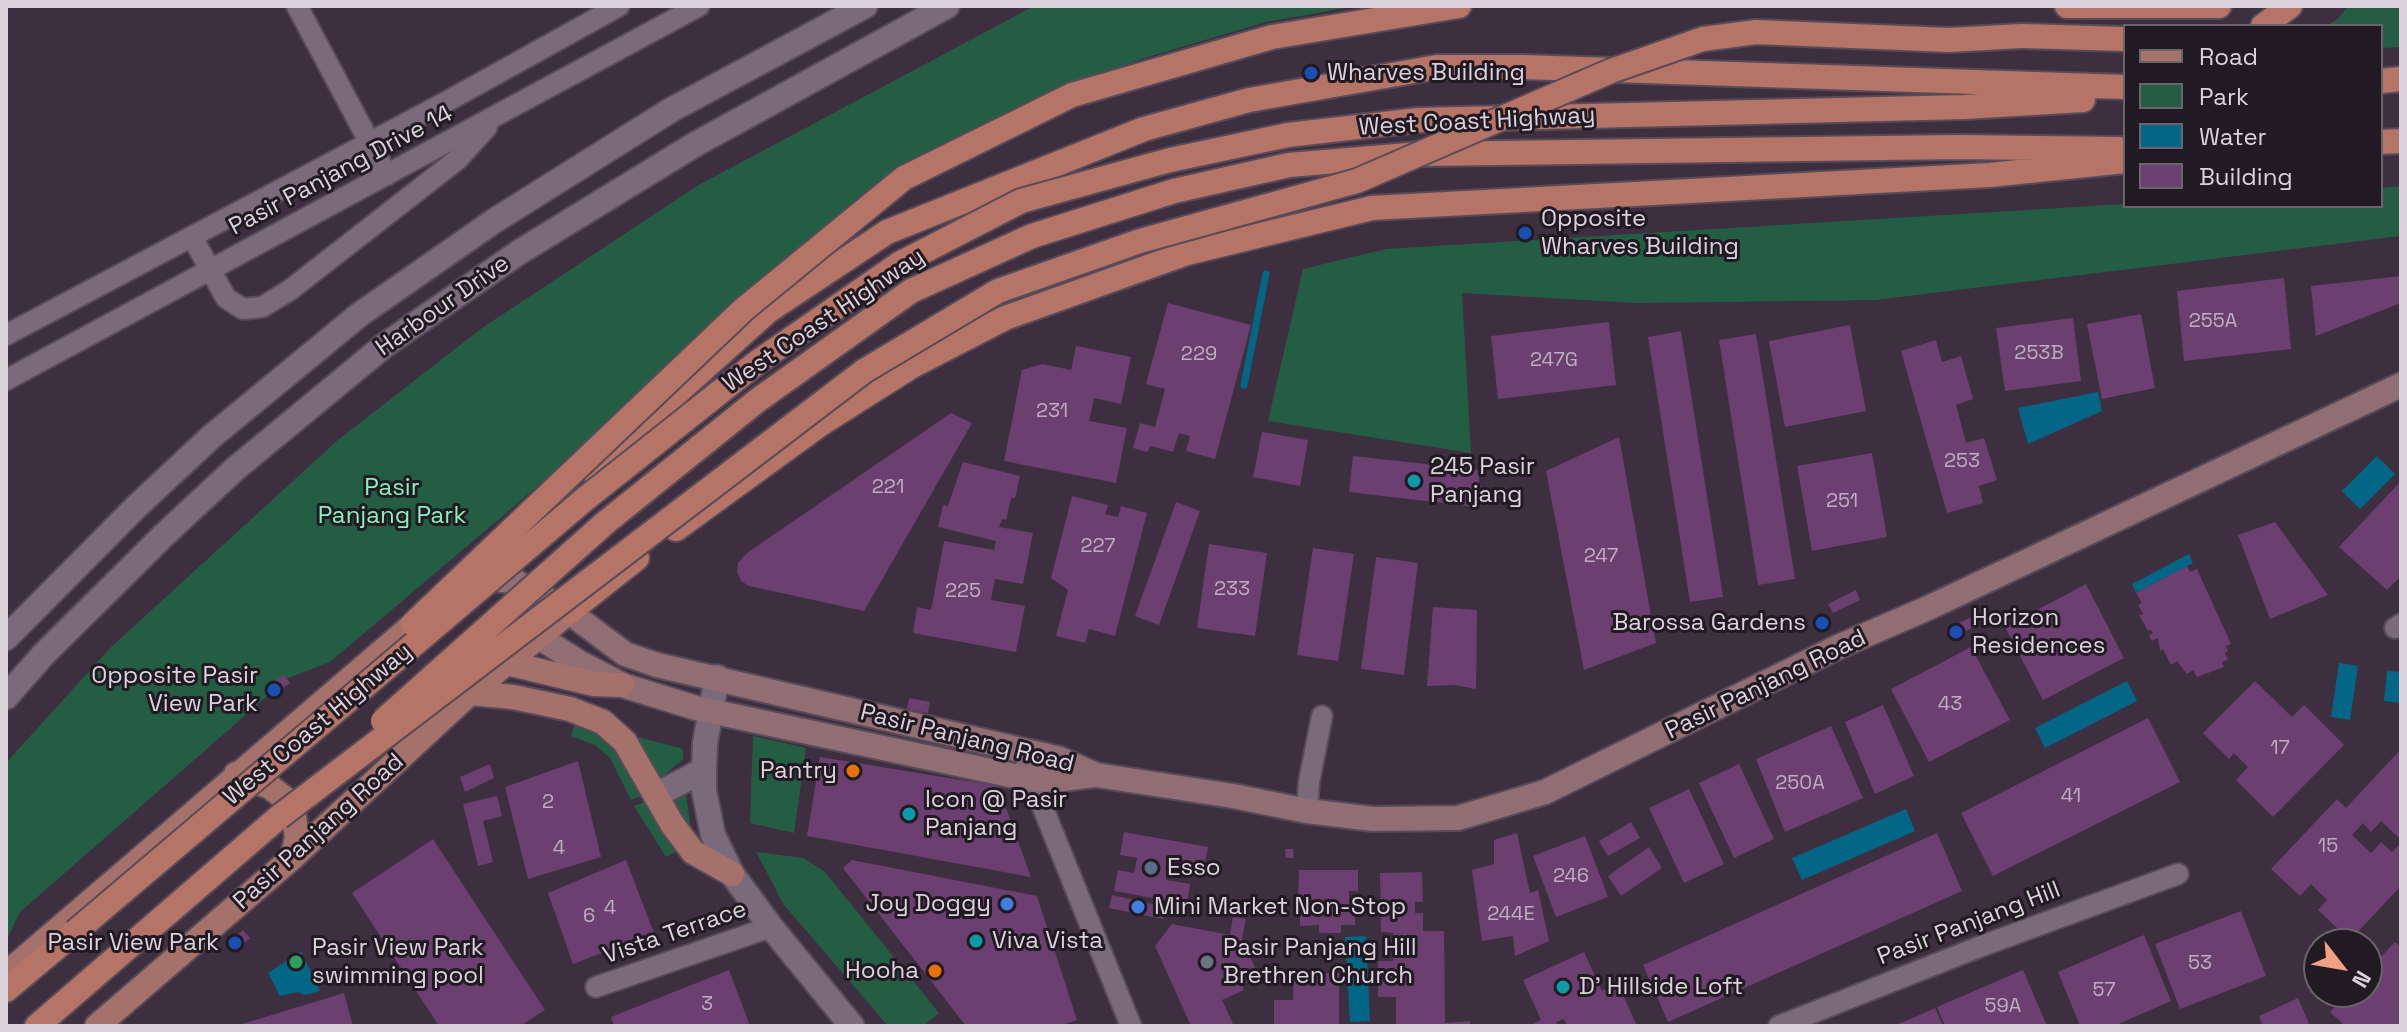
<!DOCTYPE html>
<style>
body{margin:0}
#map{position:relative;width:2407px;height:1032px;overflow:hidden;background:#3e2f40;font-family:"Space Grotesk",sans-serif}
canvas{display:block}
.frame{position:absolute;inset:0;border:8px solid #dbd2dc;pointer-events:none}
.legend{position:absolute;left:2123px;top:24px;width:260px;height:184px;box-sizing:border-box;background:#211a22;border:2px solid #6b646c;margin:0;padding:10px 14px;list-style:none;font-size:24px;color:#dbd2dc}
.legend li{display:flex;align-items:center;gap:16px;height:40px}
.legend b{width:40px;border:2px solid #6b646c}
.north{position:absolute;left:2303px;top:928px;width:80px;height:80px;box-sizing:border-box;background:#211a22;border:2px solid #6b646c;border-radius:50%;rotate:121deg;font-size:22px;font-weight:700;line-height:32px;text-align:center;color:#dbd2dc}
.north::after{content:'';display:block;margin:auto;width:28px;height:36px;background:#f2a081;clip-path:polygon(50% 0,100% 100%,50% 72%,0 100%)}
</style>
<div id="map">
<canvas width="2407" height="1032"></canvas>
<div class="frame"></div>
<ul class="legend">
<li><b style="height:10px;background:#a6716b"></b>Road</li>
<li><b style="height:22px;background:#235e44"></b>Park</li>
<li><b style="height:22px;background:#026787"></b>Water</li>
<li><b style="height:22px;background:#6b3f70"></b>Building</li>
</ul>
<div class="north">N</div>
</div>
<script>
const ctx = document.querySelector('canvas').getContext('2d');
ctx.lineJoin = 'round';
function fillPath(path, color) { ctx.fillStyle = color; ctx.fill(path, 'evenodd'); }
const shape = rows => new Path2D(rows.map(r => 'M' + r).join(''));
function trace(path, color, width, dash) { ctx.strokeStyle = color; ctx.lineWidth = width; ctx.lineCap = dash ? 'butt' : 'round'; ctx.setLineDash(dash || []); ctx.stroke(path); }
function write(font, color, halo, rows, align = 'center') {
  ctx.font = font + ' "Space Grotesk",sans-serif'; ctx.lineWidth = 6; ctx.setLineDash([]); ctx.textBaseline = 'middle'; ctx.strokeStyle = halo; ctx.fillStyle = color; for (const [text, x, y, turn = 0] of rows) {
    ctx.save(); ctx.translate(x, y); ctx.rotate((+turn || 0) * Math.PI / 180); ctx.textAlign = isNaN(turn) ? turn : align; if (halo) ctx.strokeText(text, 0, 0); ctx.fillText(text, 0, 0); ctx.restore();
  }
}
fillPath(shape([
 [1034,6,1357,6,1266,22,1148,57,1065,86,897,170,511,509,330,662,288,678,20,912,6,941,6,763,110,648,338,440,482,328,697,186],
 [2348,6,2401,6,2401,47,2381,48,2381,26,2326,26,2338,19],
 [2401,186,2401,236,1875,300,1636,303,1462,293,1471,453,1268,421,1303,269,1386,249,2125,204,2381,206,2381,188],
 [577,716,601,729,648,793,631,800,610,758,595,745,571,736],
 [631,735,683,749,683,759,660,779],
 [753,736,806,748,794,833,750,823],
 [685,786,692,836,669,797],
 [652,799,682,848,666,857,634,806],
 [756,852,803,858,824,871,939,1013,923,1026,888,1026,784,905]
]), '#235e44');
fillPath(shape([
 [2098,392,2102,411,2028,444,2018,408],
 [2377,456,2395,474,2360,509,2342,491],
 [2189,554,2193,563,2136,593,2132,584],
 [2339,663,2358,666,2350,720,2331,717],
 [2387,671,2401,672,2401,703,2384,701],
 [2127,681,2137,701,2045,748,2035,728],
 [1906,809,1915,831,1802,880,1792,858],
 [1366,936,1370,1021,1350,1022,1345,937],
 [301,951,320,991,304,995,298,992,280,996,268,973]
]), '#026787');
trace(shape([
 [1244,385,1266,274]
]), '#026787', 7);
fillPath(shape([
 [2401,276,2401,303,2316,336,2311,286],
 [2284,278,2291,349,2184,361,2177,291],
 [1168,303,1251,325,1215,459,1186,451,1190,436,1179,433,1173,452,1151,446,1147,452,1133,448,1140,423,1155,427,1165,389,1146,384],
 [2141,314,2155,388,2102,399,2087,324],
 [2073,318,2081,381,2005,391,1996,328],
 [1609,322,1616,385,1498,399,1491,336],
 [1850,325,1866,411,1785,427,1769,341],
 [1681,331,1723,597,1690,602,1648,337],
 [1756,334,1795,579,1758,585,1719,340],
 [1936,340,1942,362,1961,356,1973,399,1956,405,1966,443,1984,438,1997,480,1979,486,1983,503,1947,513,1901,351],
 [1076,346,1131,357,1121,404,1094,398,1089,421,1127,428,1116,483,1004,461,1022,370,1042,364,1071,370],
 [951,413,972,423,864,611,749,586,741,581,737,572,738,563,747,553],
 [1262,432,1308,440,1300,486,1253,477],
 [1619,437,1656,643,1584,670,1546,471],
 [1872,453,1887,537,1812,551,1797,466],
 [1353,456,1480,470,1476,507,1349,492],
 [963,462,1020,476,1015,498,1011,498,1006,520,1002,519,999,527,1033,533,1023,584,995,579,991,600,1025,606,1016,652,913,633,917,607,931,610,944,541,994,550,996,541,938,527,943,505,948,506],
 [2401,481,2401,576,2387,590,2339,547],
 [1072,496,1108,505,1105,514,1118,517,1121,506,1147,513,1115,636,1089,629,1085,643,1056,636,1068,590,1051,578],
 [1176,502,1200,511,1159,625,1135,616],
 [2275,522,2328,595,2270,619,2238,535],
 [1209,544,1267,553,1255,636,1197,628],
 [1313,548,1354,554,1338,661,1297,655],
 [1376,557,1418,563,1404,675,1361,669],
 [2187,566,2190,572,2197,569,2231,644,2226,646,2228,651,2225,653,2228,659,2222,662,2224,667,2197,677,2193,670,2187,674,2177,661,2171,665,2163,649,2160,651,2158,638,2152,641,2149,635,2153,633,2151,630,2148,631,2139,615,2143,614,2138,605,2142,603,2136,593],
 [2086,584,2124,658,2043,700,2005,627],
 [1856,590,1860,600,1833,613,1828,604],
 [1433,607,1477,610,1476,689,1455,685,1427,686],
 [1974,616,1978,625,1950,638,1946,629],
 [1971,647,2010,720,1929,762,1891,689],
 [284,674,290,683,273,695,267,687],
 [2255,681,2292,717,2304,705,2344,745,2273,817,2236,780,2248,767,2234,753,2229,759,2203,733],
 [909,698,930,702,928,713,907,709],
 [1883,705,1914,776,1875,794,1845,722],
 [2148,718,2180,782,1993,876,1961,813],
 [1831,726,1863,798,1785,832,1756,759],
 [2401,749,2401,840,2381,821,2371,832,2363,823,2352,835,2371,853,2381,842,2392,852,2401,843,2401,886,2350,940,2318,910,2327,900,2311,884,2300,896,2271,869,2337,799,2346,808],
 [820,757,998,786,1031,877,807,836],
 [578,761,601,857,528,879,505,787],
 [490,764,494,778,465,792,460,777],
 [1739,764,1774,839,1734,858,1699,783],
 [1689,789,1724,864,1684,883,1649,808],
 [497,796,502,816,483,821,493,862,478,866,463,804],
 [1631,822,1640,838,1608,856,1599,841],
 [1124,832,1208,847,1203,873,1168,867,1166,880,1190,884,1187,904,1114,891,1118,870,1134,873,1137,858,1120,855],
 [1517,833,1530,893,1538,890,1549,941,1515,956,1513,936,1482,941,1472,870,1494,864,1494,840],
 [1937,833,1962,891,1668,1022,1643,965],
 [1585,836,1608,897,1556,917,1533,856],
 [433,839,545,1010,520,1026,439,1026,352,893],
 [1649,847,1662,868,1621,896,1608,876],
 [1285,849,1293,849,1294,858,1286,858],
 [626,860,654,933,573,964,548,893],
 [852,860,1037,896,1077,1020,1059,1026,966,1026,843,868],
 [1299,870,1358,870,1358,891,1349,891,1349,902,1355,902,1355,925,1341,925,1341,933,1319,933,1319,925,1300,926,1300,910,1319,910,1319,900,1298,900],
 [1422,872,1423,902,1415,902,1415,913,1423,913,1423,931,1444,931,1445,1023,1470,1021,1470,1026,1396,1024,1396,997,1378,997,1378,961,1393,961,1393,933,1381,932,1380,873],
 [1112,895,1166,907,1163,919,1109,908],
 [2241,911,2266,976,2180,1009,2155,944],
 [1233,917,1246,919,1242,938,1259,977,1242,985,1244,990,1222,1000,1234,1026,1191,1026,1155,946,1172,924,1230,935],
 [243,930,250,938,234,952,227,944],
 [2144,935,2171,1001,2114,1026,2080,1026,2058,972],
 [2395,942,2401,947,2401,1026,2345,1026,2330,1012,2349,992,2367,992,2367,972],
 [1584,952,1602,991,1618,984,1637,1026,1567,1026,1564,1019,1556,1022,1558,1026,1528,1026,1541,1020,1523,980],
 [729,970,750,1026,614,1026,611,1017],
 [2023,970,2047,1026,1945,1026,1937,1007],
 [1339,973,1339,1026,1274,1026,1274,1000,1293,1000,1294,974],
 [344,993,353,1026,239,1026,239,1025],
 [2298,998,2310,1026,2263,1026,2259,1016],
 [1935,1008,1943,1026,1893,1026,1915,1017]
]), '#6b3f70');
const minor = shape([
 [297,6,387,175],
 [192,237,226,298,243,309,262,307,290,290,458,159,487,127],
 [6,335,444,103,619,6],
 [6,380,699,6],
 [2395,628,2401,624],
 [1026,766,1131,1026],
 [1307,811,1309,782,1322,716],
 [596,987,771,927],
 [1779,1026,1979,947,2178,874]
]);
const tertiary = shape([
 [6,638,136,507,211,437,359,315,494,221,671,110,865,6],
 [717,677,705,743,704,770,704,791,713,835,732,874,771,927,852,1026],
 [6,697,43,655,164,535,235,469,385,345,518,253,694,145,947,6],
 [656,795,704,770]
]);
const secondary = shape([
 [478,578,514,581,569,612,625,654,657,665,1060,759,1096,775,1233,796,1307,811,1373,819,1458,818,1545,792,1838,647,1928,608,2401,385],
 [531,618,539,637,580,663,622,685,696,708,1019,777,1055,780,1094,775]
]);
const primary = shape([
 [507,663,594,684,622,685],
 [470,693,513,697,570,709,603,722,625,742,672,824,693,852,732,874],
 [236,774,270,787,283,797,294,816,297,838,292,858],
 [6,974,429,611],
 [97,1026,292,858,470,693,569,612]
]);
const trunk = shape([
 [2067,6,2219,6],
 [2263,26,2290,6],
 [2022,36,2125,39],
 [2381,81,2401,79],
 [1288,135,1418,120,1965,107,2083,100],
 [2381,142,2401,141],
 [1289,165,1420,154,1959,147,2119,149],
 [904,178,1072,95,1272,37,1459,6],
 [591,470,768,311,887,232,1144,129,1249,100,1437,67,1523,67,2125,87],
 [676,529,822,423,912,366,1005,318,1187,253,1372,208,1990,175,2125,161],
 [569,612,637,558],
 [6,990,75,932],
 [37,1026,279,817]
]);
trace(minor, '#584b59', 24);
trace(tertiary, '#584b59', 28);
trace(secondary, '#584b59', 28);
trace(primary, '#584b59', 28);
trace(trunk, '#584b59', 28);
trace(minor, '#7a6a7c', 20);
trace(tertiary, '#7a6a7c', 24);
trace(secondary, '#906e73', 24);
trace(primary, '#a6716b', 24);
trace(trunk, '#b57465', 24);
const trunkBridge = shape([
 [413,624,744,309,904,178],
 [383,721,605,523,758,400,911,291,1032,236,1174,191,1289,165],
 [279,817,864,371,998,291,1140,241,1357,181,1611,71,1703,39,1756,32,1949,40,2022,36],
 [75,932,585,499,759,361,899,264,1021,201,1170,160,1288,135]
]);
trace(trunkBridge, '#584b59', 28, []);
trace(trunkBridge, '#b57465', 24);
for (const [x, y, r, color] of [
 [1311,73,8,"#1a4fb4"],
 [1525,233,8,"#1a4fb4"],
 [1414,481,8,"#0f9aa8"],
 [1822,623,8,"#1a4fb4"],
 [1956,632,8,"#1a4fb4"],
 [274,690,8,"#1a4fb4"],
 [853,771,8,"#e8710a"],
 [909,814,8,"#0f9aa8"],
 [1151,868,8,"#5c6f8a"],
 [1007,904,8,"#3f7fe0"],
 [1138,907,8,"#3f7fe0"],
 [976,941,8,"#0f9aa8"],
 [235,943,8,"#1a4fb4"],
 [296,962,8,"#2e9e5b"],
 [1207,962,8,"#6b7280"],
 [935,971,8,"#e8710a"],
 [1563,987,8,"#0f9aa8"]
]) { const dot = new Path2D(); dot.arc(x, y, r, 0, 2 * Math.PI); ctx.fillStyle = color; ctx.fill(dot); trace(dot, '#211a22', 3); }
write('20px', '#bfadc1', null, [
 ["255A",2213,322],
 ["253B",2039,354],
 ["229",1199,355],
 ["247G",1554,361],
 ["231",1052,412],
 ["253",1962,462],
 ["221",888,488],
 ["251",1842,502],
 ["227",1098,547],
 ["247",1601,557],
 ["233",1232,590],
 ["225",963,592],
 ["43",1950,705],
 ["17",2280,749],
 ["250A",1800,784],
 ["41",2071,797],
 ["2",548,803],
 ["15",2328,847],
 ["4",559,849],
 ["246",1571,877],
 ["4",610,909],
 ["244E",1511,915],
 ["6",589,917],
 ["53",2200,964],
 ["57",2104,991],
 ["3",707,1005],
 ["59A",2003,1007]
]);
write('24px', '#dbd2dc', '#211a22', [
 ["Wharves Building",1327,73],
 ["Opposite",1541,219],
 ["Wharves Building",1541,247],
 ["245 Pasir",1430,467],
 ["Panjang",1430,495],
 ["Horizon",1972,618],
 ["Residences",1972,646],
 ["Barossa Gardens",1806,623,"right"],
 ["Opposite Pasir",258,676,"right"],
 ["View Park",258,704,"right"],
 ["Pantry",837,771,"right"],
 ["Icon @ Pasir",925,800],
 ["Panjang",925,828],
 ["Esso",1167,868],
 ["Joy Doggy",991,904,"right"],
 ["Mini Market Non-Stop",1154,907],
 ["Viva Vista",992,941],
 ["Pasir View Park",219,943,"right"],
 ["Pasir View Park",312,948],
 ["swimming pool",312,976],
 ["Pasir Panjang Hill",1223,948],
 ["Brethren Church",1223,976],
 ["Hooha",919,971,"right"],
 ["D' Hillside Loft",1579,987]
], 'left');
write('24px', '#dbd2dc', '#211a22', [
 ["West Coast Highway",1477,122,-3],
 ["Pasir Panjang Drive 14",341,171,-28],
 ["Harbour Drive",443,306,-35],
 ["West Coast Highway",824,321,-34],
 ["Pasir Panjang Road",1766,685,-26],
 ["West Coast Highway",318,725,-40],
 ["Pasir Panjang Road",967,739,14],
 ["Pasir Panjang Road",319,832,-42],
 ["Pasir Panjang Hill",1969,924,-21],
 ["Vista Terrace",675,933,-19]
]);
write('24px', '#87f0bd', '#211a22', [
 ["Pasir",392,488],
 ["Panjang Park",392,516]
]);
</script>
